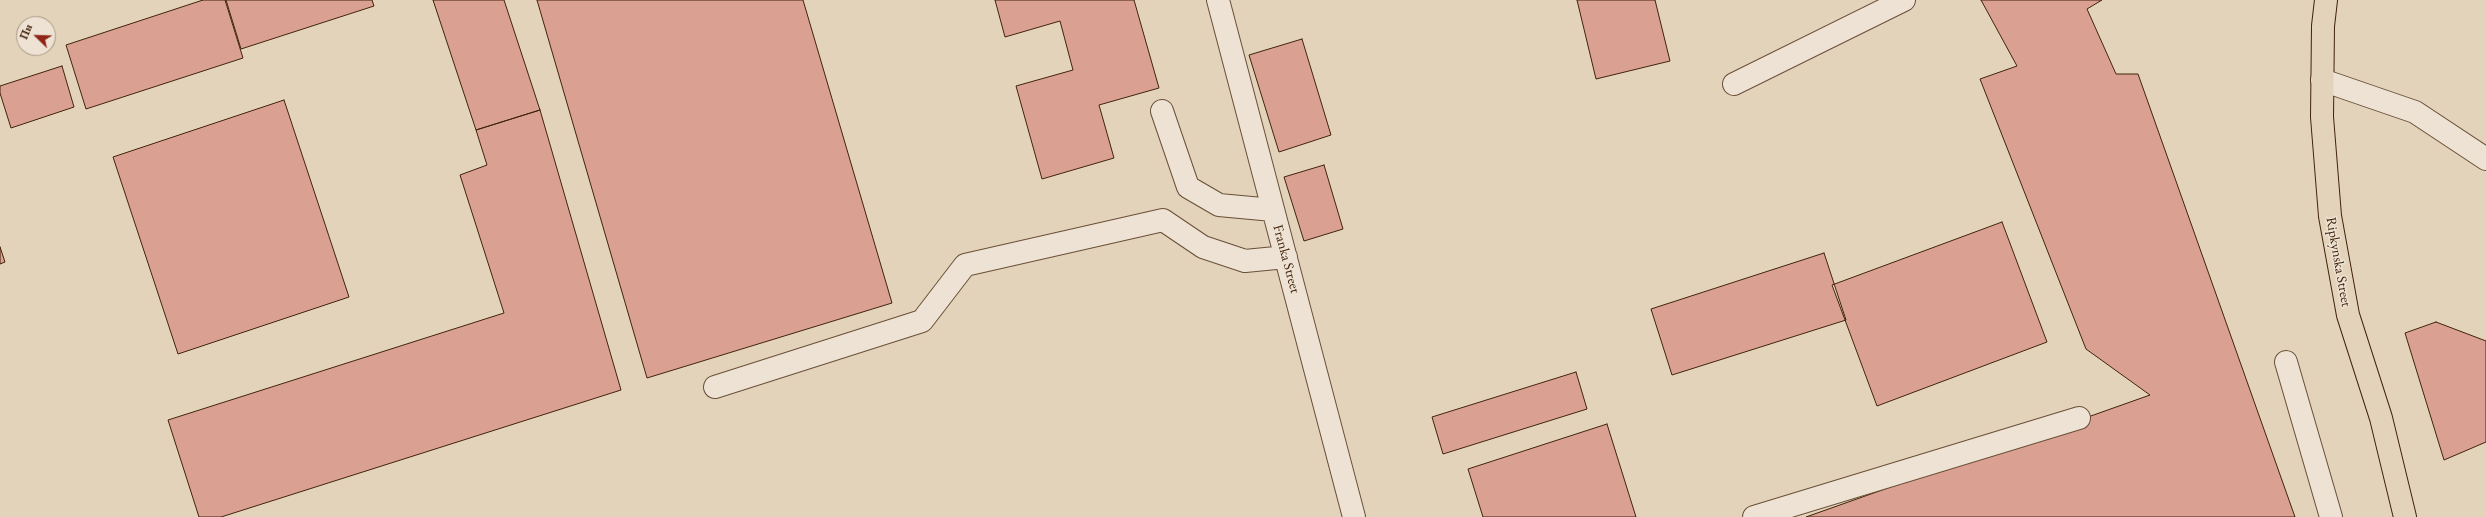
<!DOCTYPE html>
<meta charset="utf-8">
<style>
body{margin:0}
#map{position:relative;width:2486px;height:517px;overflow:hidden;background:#e3d3bb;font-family:"EB Garamond",serif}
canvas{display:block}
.north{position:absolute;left:16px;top:16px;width:40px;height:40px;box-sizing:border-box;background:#ede2d3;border:1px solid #a89683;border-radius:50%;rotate:293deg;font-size:11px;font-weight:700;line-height:16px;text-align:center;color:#41230b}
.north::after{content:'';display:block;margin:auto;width:14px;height:18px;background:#8f2418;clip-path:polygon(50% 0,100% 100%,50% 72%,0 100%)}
</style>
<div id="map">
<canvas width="2486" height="517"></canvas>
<div class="north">Пн</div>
</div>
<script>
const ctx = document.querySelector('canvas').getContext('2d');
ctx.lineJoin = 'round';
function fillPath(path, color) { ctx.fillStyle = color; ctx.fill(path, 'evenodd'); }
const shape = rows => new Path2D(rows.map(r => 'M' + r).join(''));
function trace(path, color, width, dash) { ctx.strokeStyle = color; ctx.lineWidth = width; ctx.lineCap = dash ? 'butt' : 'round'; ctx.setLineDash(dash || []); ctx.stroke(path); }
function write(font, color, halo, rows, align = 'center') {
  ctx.font = font + ' "EB Garamond",serif'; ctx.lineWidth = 3; ctx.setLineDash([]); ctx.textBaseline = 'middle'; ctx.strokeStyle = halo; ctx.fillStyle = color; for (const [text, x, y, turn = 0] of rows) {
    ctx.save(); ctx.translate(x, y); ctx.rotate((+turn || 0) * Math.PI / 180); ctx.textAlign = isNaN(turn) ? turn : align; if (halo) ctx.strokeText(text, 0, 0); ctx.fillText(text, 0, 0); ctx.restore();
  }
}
const building = shape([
 [203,0,225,0,243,58,86,109,66,45,203,0],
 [226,0,372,0,374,6,241,49,226,0],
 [433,0,504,0,540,110,476,130,433,0],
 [537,0,803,0,892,303,647,378,537,0],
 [995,0,1134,0,1159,88,1099,105,1114,158,1042,179,1016,86,1073,70,1060,21,1005,37,995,0],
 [1577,0,1655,0,1670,61,1596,79,1577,0],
 [1981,0,2102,0,2087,9,2116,74,2138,74,2295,517,1806,517,2150,395,2086,349,1980,79,2017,66,1981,0],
 [1302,39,1331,135,1279,152,1249,55,1302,39],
 [62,66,74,107,11,128,0,93,0,86,62,66],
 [284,100,349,297,178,354,113,157,284,100],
 [540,110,621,390,221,517,199,517,168,420,504,313,460,175,487,165,476,130,540,110],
 [1324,165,1343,229,1304,241,1284,177,1324,165],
 [2002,222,2047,342,1877,406,1832,285,2002,222],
 [0,247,5,262,0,264,0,247],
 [1824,253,1846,320,1672,375,1651,309,1824,253],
 [2436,322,2486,341,2486,442,2444,460,2405,333,2436,322],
 [1576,372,1587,409,1443,454,1432,417,1576,372],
 [1607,424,1636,517,1483,517,1468,469,1607,424]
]);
fillPath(building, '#daa192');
trace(building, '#41230b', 1);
const minor = shape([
 [1218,0,1354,517],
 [2322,80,2415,112,2486,159],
 [1734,84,1904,0],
 [1162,111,1188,187,1219,205,1273,210],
 [2286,362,2331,517],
 [715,387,922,321,965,265,1163,220,1203,247,1245,261,1286,257],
 [1754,517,2079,418]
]);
const major = shape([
 [2326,0,2323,26,2322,117,2330,216,2348,315,2381,418,2405,517]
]);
trace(minor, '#6a4f37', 24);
trace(major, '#41230b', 24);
trace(minor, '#ede2d3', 22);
trace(major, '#e3d3bb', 22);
write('14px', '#41230b', '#ede2d3', [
 ["Franka Street",1286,259,75],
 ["Ripkynska Street",2338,262,80]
]);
</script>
